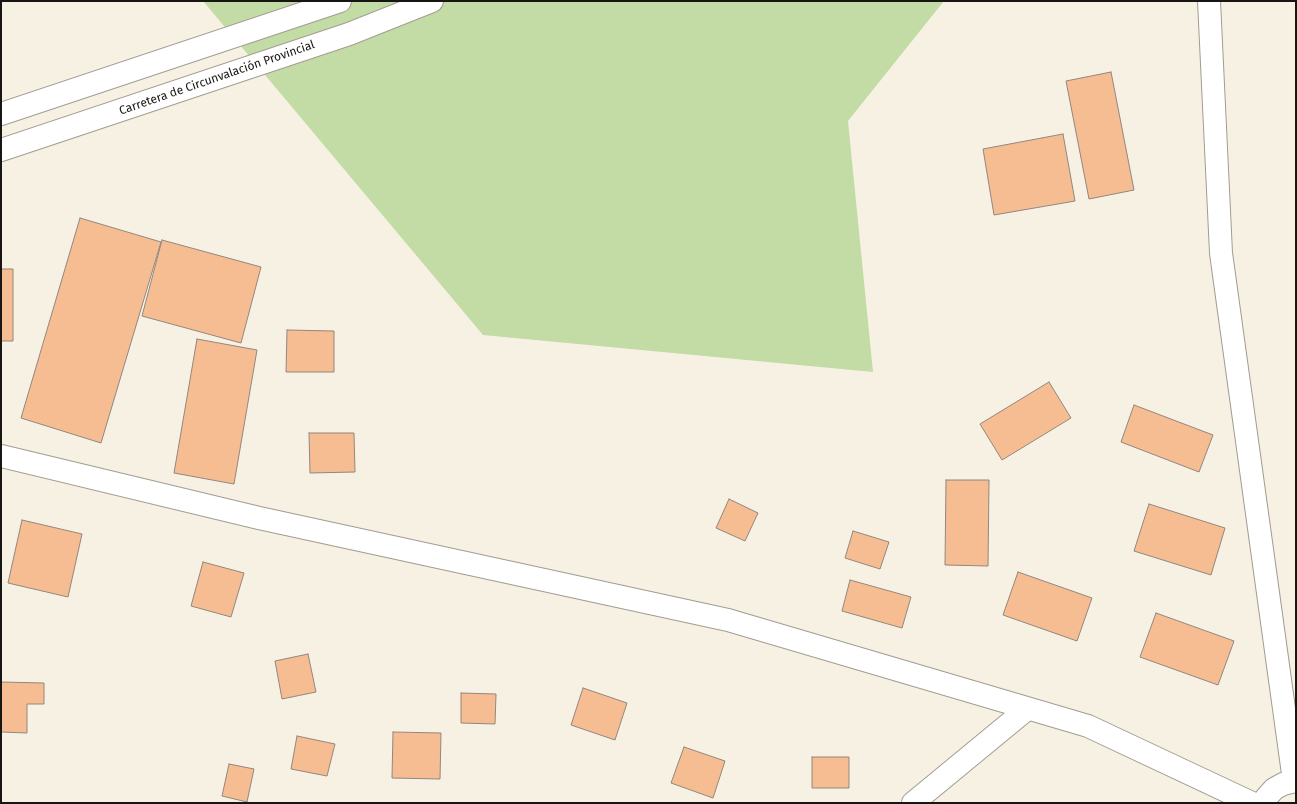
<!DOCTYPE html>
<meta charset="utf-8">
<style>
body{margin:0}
#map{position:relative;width:1297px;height:804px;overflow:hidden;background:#f7f1e4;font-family:"Fira Sans",sans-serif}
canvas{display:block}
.frame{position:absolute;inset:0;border:2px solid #181612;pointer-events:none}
</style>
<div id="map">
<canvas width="1297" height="804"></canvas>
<div class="frame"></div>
</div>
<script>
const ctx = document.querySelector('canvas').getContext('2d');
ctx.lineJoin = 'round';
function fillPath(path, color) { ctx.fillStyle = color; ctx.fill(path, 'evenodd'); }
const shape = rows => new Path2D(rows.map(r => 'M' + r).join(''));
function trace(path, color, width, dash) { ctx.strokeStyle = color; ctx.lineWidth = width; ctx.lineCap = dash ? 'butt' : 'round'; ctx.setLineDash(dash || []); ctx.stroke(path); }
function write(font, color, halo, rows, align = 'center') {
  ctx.font = font + ' "Fira Sans",sans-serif'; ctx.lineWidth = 3.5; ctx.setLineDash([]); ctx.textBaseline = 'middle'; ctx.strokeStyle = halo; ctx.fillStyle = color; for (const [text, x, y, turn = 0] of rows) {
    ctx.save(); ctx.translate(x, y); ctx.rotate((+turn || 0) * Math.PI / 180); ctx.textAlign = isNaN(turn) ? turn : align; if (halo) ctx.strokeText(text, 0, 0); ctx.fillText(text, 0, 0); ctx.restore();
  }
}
fillPath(shape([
 [203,1,944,1,848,121,873,372,483,335]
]), '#c3dca6');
const building = shape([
 [1111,72,1134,190,1089,199,1066,81,1111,72],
 [1063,134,1075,201,994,215,983,149,1063,134],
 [80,218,161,242,101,443,21,418,80,218],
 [162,240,261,267,241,343,142,316,162,240],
 [1,269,13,269,13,341,1,341,1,269],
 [287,330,334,331,334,372,286,372,287,330],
 [197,339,257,350,234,484,174,473,197,339],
 [1049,382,1071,418,1002,460,980,424,1049,382],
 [1134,405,1213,435,1199,472,1121,442,1134,405],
 [309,433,354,433,355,472,310,473,309,433],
 [946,480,989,480,988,566,945,565,946,480],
 [729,499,758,513,745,541,716,528,729,499],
 [1149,504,1225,528,1211,575,1134,551,1149,504],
 [22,520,82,534,68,597,8,583,22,520],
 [853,531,889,542,880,569,845,558,853,531],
 [203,562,244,573,231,617,191,606,203,562],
 [1018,572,1092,598,1077,641,1003,615,1018,572],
 [850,580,911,597,902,628,842,611,850,580],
 [1156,613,1234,641,1218,685,1140,657,1156,613],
 [308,654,316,692,282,699,275,661,308,654],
 [1,682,44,683,44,704,27,704,27,733,1,732,1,682],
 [583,688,627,703,615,740,571,725,583,688],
 [461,693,496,694,495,724,461,723,461,693],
 [393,732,441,733,440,779,392,778,393,732],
 [297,736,335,744,327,776,291,769,297,736],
 [684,747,725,761,713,798,671,783,684,747],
 [812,757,849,757,849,788,812,788,812,757],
 [229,764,254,769,247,802,222,796,229,764]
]);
fillPath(building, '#f5bd91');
trace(building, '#92867e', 1);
const street = shape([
 [913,803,1027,709]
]);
const secondary = shape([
 [1209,1,1221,253,1294,781],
 [1,456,259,518,728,620,1088,726,1252,803],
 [1264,803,1266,798,1274,789,1283,784,1296,781]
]);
const highway = shape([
 [1,114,340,1],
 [1,150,349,34,432,1]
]);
trace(street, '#a29d91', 24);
trace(secondary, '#a29d91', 24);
trace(highway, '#a29d91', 24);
trace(street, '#fff', 22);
trace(secondary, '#fff', 22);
trace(highway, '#fff', 22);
write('12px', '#181612', '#fff', [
 ["Carretera de Circunvalación Provincial",217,78,-19]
]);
</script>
